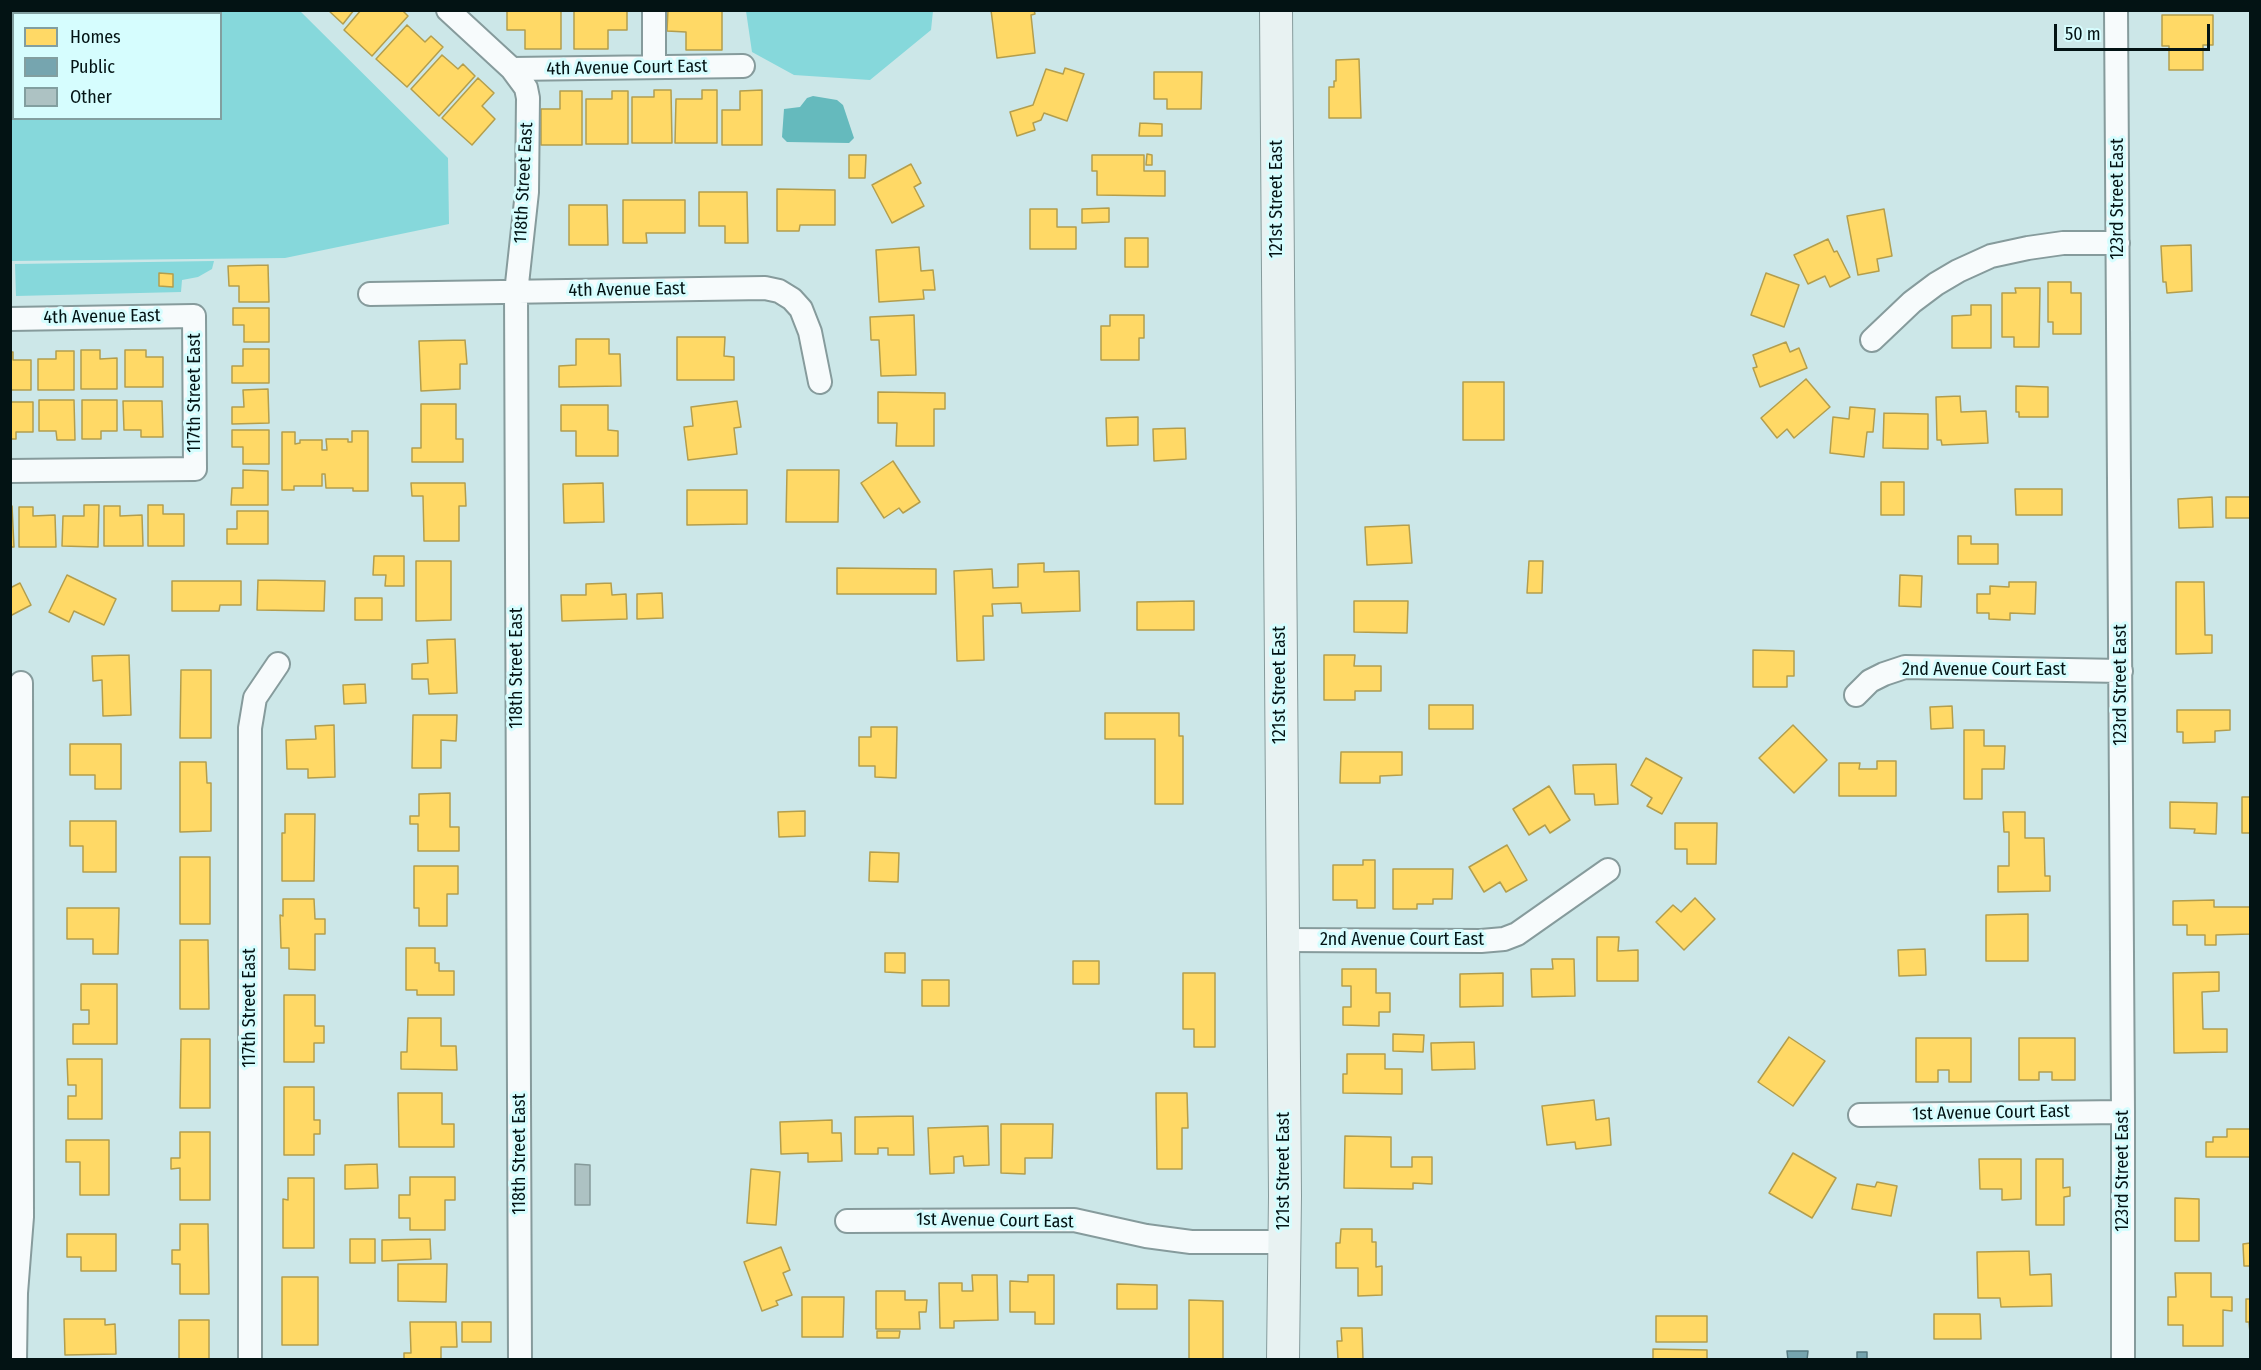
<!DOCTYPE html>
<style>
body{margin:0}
#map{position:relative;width:2261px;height:1370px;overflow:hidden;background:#cce7e8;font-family:"Fira Sans Condensed",sans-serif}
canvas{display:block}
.frame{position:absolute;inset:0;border:12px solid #031314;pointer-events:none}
.legend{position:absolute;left:12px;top:12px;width:210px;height:108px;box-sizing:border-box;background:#d6fdfe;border:2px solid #829fa0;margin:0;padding:8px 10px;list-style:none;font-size:18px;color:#031314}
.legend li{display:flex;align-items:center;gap:12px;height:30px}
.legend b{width:30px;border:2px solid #829fa0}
.scale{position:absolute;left:2054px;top:24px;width:156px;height:27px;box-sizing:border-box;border:3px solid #031314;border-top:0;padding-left:8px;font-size:18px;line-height:21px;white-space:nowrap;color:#031314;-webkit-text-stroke:4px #d6fdfe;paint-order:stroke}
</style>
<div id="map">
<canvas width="2261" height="1370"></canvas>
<div class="frame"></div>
<ul class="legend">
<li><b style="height:16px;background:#ffd966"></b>Homes</li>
<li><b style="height:16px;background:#76a5af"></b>Public</li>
<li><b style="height:16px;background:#adc2c3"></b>Other</li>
</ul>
<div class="scale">50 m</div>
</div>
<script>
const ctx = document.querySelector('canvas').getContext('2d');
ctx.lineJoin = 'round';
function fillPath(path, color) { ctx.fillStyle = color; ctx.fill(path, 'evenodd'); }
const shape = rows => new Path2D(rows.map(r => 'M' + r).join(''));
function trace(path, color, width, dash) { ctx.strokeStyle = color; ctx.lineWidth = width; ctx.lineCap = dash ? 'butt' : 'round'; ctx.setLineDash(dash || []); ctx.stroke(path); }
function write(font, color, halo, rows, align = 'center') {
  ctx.font = font + ' "Fira Sans Condensed",sans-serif'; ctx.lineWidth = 6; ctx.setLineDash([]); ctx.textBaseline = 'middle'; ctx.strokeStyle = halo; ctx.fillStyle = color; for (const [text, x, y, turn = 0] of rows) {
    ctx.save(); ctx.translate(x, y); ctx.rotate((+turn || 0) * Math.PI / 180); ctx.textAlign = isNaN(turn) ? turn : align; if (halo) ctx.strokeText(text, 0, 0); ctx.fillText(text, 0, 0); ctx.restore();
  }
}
fillPath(shape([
 [10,11,300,11,448,158,449,224,285,258,11,261],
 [14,14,220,14,220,118,14,118],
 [746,11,746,10,933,11,931,30,870,80,794,75,752,52],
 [214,261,212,269,198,277,182,280,181,292,16,296,15,264]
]), '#86d8db');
fillPath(shape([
 [813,96,837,100,843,105,854,138,849,143,787,142,782,137,784,109,800,107,807,98]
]), '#65babd');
const homes = shape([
 [328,10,354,10,343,24,328,10],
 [361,10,402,10,408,16,372,56,344,30,361,10],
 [507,10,561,10,561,49,525,49,525,30,507,30,507,10],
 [574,10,627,10,627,30,608,30,608,49,574,49,574,10],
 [668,10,722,10,722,50,686,50,686,32,667,31,668,10],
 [991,10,1034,10,1035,14,1031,15,1035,53,997,58,991,10],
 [2162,15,2213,15,2213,45,2203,45,2203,70,2169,70,2169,46,2162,46,2162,15],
 [407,25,425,42,431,36,443,47,407,87,376,59,407,25],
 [442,55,458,69,463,64,475,76,439,116,411,89,442,55],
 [1359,59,1361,118,1329,118,1329,87,1334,87,1334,81,1336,81,1336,60,1359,59],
 [1065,68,1084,74,1067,121,1044,113,1041,120,1033,123,1035,130,1017,136,1010,112,1033,105,1046,69,1063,74,1065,68],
 [1154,72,1202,72,1201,109,1167,109,1167,99,1154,99,1154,72],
 [478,78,494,93,482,106,495,119,472,145,442,118,478,78],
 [654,90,671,90,672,143,632,143,632,97,654,97,654,90],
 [702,90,717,90,717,143,675,143,676,99,702,99,702,90],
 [762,90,762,145,722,145,722,110,740,110,740,91,762,90],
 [560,91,582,91,582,145,541,145,541,109,560,109,560,91],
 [612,91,628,91,628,144,586,144,586,99,612,99,612,91],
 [1140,123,1162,124,1162,136,1139,136,1140,123],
 [1147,154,1152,155,1152,165,1146,165,1147,154],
 [849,155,866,155,865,178,849,178,849,155],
 [1092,155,1144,155,1144,171,1165,171,1165,196,1097,195,1097,171,1092,171,1092,155],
 [911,164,921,183,914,187,924,206,892,223,872,185,911,164],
 [777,189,835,190,835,225,800,225,799,231,777,231,777,189],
 [699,192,747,192,748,243,725,243,725,226,699,226,699,192],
 [623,200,685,200,685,233,646,233,647,243,623,243,623,200],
 [569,205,607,205,608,245,569,245,569,205],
 [1109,208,1109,222,1082,223,1082,209,1109,208],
 [1030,209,1057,209,1057,227,1076,227,1076,249,1030,249,1030,209],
 [1884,209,1892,256,1877,259,1879,271,1858,275,1847,216,1884,209],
 [1125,238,1148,238,1148,267,1125,267,1125,238],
 [1828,239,1834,252,1837,251,1850,277,1830,287,1825,276,1808,284,1794,255,1828,239],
 [2191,245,2192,291,2167,293,2166,282,2163,282,2161,246,2191,245],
 [919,247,921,271,933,270,935,290,923,290,924,299,879,302,876,250,919,247],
 [268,265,269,302,239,302,239,286,229,286,228,266,268,265],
 [159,273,173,274,173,287,159,286,159,273],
 [1766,273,1799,285,1784,327,1751,315,1766,273],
 [2048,282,2071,282,2071,293,2081,293,2081,334,2053,334,2053,322,2048,322,2048,282],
 [2015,288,2040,288,2039,347,2014,347,2014,337,2002,337,2002,293,2016,293,2015,288],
 [1971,305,1991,305,1991,348,1952,348,1952,316,1971,315,1971,305],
 [233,308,269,308,269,342,244,342,244,325,233,325,233,308],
 [914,315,916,375,881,376,879,340,871,340,870,317,914,315],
 [1110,315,1144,315,1144,338,1139,338,1139,360,1101,360,1101,326,1110,326,1110,315],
 [677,337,725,337,724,356,734,357,734,380,677,380,677,337],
 [576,339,609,339,609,354,620,354,621,386,559,387,559,366,576,365,576,339],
 [465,340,467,364,460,364,460,389,421,391,419,341,465,340],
 [1786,342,1790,352,1799,348,1807,368,1760,387,1753,368,1757,367,1753,355,1786,342],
 [243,349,269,349,269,383,232,383,232,366,243,366,243,349],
 [81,350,100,350,100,359,117,358,117,389,81,389,81,350],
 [125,350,146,350,146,357,163,357,163,387,125,387,125,350],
 [56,351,74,351,74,390,38,390,38,359,56,359,56,351],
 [10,352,13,352,13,360,31,360,31,390,10,390,10,352],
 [1806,379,1830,407,1794,438,1787,429,1777,438,1761,418,1806,379],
 [1463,382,1504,382,1504,440,1463,440,1463,382],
 [2016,386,2048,387,2048,417,2019,417,2019,412,2016,412,2016,386],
 [268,389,269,423,232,424,232,407,244,407,243,390,268,389],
 [878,392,945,393,945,409,934,409,934,446,896,446,897,423,878,423,878,392],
 [1960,396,1961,412,1986,411,1988,443,1942,445,1941,440,1937,440,1936,397,1960,396],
 [39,400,74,400,75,440,57,440,56,431,39,431,39,400],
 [82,400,117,400,117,431,101,431,101,439,82,439,82,400],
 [123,401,162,401,163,437,141,437,141,430,124,430,123,401],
 [737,401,741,427,734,428,737,454,688,460,684,427,693,426,691,407,737,401],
 [10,402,33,402,33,432,16,432,16,439,10,439,10,402],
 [421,404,456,404,456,439,463,439,463,462,412,462,412,448,421,448,421,404],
 [561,405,608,405,608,430,618,431,618,456,576,456,576,431,561,431,561,405],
 [1850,407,1875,409,1873,432,1867,432,1864,457,1830,453,1833,417,1849,419,1850,407],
 [1884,413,1928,414,1928,449,1883,448,1884,413],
 [1138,417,1138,445,1107,446,1106,418,1138,417],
 [1185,428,1186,459,1154,461,1153,429,1185,428],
 [232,430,269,430,269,464,243,464,243,447,232,447,232,430],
 [352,431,368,431,368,491,353,491,353,488,326,488,325,474,322,474,322,486,294,486,294,490,282,490,282,432,295,432,295,444,300,443,300,440,322,440,322,450,327,450,326,439,348,439,348,442,352,442,352,431],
 [893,461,920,502,903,513,899,508,884,518,861,483,893,461],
 [243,470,268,471,268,505,231,505,232,488,243,488,243,470],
 [787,470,839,470,838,522,786,522,787,470],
 [1881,482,1904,482,1904,515,1881,515,1881,482],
 [411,483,465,483,466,506,459,506,459,541,424,541,423,496,412,496,411,483],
 [603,483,604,522,564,523,563,484,603,483],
 [2015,489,2062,489,2062,515,2016,515,2015,489],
 [687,490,747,490,747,524,687,525,687,490],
 [2212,497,2213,527,2179,528,2178,499,2212,497],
 [2226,497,2250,497,2250,518,2226,518,2226,497],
 [84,505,99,505,98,547,62,546,63,516,84,516,84,505],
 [148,505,163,505,163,514,184,514,184,546,148,546,148,505],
 [12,506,14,547,10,547,10,507,12,506],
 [104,506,120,506,120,516,142,515,143,546,104,546,104,506],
 [19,507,33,507,33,516,55,515,56,547,19,547,19,507],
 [237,511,268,511,268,544,227,544,227,529,237,529,237,511],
 [1409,525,1412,563,1367,565,1365,527,1409,525],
 [1958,536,1971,536,1971,544,1998,544,1998,564,1958,564,1958,536],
 [374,556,404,556,404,586,385,586,386,575,373,575,374,556],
 [416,561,451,561,451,620,416,621,416,561],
 [1529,561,1543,561,1542,593,1527,593,1529,561],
 [1044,563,1044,572,1079,571,1080,611,1022,613,1021,603,992,604,993,616,983,616,984,660,957,661,954,571,992,569,993,588,1018,587,1018,564,1044,563],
 [837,568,936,569,936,594,837,594,837,568],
 [67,575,116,599,104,625,74,611,69,622,49,612,67,575],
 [1900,575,1922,576,1921,607,1899,606,1900,575],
 [258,580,325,581,324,611,257,610,258,580],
 [172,581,241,581,241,605,220,605,219,611,172,611,172,581],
 [2009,582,2036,582,2035,614,2010,613,2010,620,1989,619,1989,613,1977,613,1977,594,1990,594,1990,586,2009,587,2009,582],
 [2176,582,2204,582,2205,635,2212,635,2212,653,2176,654,2176,582],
 [20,583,31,605,10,616,10,588,20,583],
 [611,583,612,595,626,594,627,619,562,621,561,595,586,595,586,584,611,583],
 [662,593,663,618,637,619,637,594,662,593],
 [355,598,382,598,382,620,355,620,355,598],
 [1194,601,1194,630,1137,630,1137,602,1194,601],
 [1354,601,1408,601,1407,633,1354,632,1354,601],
 [455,639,457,693,429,694,428,679,412,679,412,664,428,663,427,640,455,639],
 [1753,650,1794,651,1794,676,1787,676,1787,687,1753,687,1753,650],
 [129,655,131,715,103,716,102,680,93,681,92,656,129,655],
 [1324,655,1355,655,1354,666,1381,666,1381,691,1355,691,1355,700,1324,700,1324,655],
 [181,670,211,670,211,738,180,738,181,670],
 [365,684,366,703,344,704,343,685,365,684],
 [1429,705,1473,705,1473,729,1429,729,1429,705],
 [1952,706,1953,728,1931,729,1930,707,1952,706],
 [2177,710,2230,710,2230,730,2215,731,2215,742,2183,743,2183,732,2177,732,2177,710],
 [1105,713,1179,713,1179,736,1183,736,1183,804,1155,804,1155,739,1105,739,1105,713],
 [413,715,457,715,456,741,441,740,441,768,412,768,413,715],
 [334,725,335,777,308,778,308,769,287,769,286,740,316,739,315,726,334,725],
 [1793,725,1827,760,1794,793,1759,758,1793,725],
 [871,727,897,727,896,778,875,777,875,766,859,766,859,737,871,737,871,727],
 [1964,730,1984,730,1984,746,2005,746,2004,769,1982,769,1982,799,1964,799,1964,730],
 [70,744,121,744,121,789,95,789,95,775,70,775,70,744],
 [1341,752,1402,752,1402,775,1380,776,1380,783,1340,783,1341,752],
 [1646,758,1682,778,1662,814,1647,806,1652,798,1631,785,1646,758],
 [1877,761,1896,761,1896,796,1839,796,1839,763,1860,763,1859,769,1877,769,1877,761],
 [180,762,206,762,207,783,211,783,211,831,180,832,180,762],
 [1616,764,1618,804,1595,805,1594,794,1575,794,1573,765,1616,764],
 [1549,786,1570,820,1550,833,1545,825,1529,835,1513,809,1549,786],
 [450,793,450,827,459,827,459,851,418,851,418,824,410,824,410,816,419,816,419,794,450,793],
 [2242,797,2250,797,2250,833,2242,833,2242,797],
 [2170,802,2217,803,2216,834,2194,833,2195,829,2170,828,2170,802],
 [805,811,805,836,779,837,778,812,805,811],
 [2003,812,2025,812,2025,838,2044,838,2045,876,2050,876,2050,891,1998,892,1998,866,2009,866,2009,832,2004,832,2003,812],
 [285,814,315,814,314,881,282,881,282,833,285,833,285,814],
 [70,821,116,821,116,872,83,872,83,846,70,846,70,821],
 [1675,823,1717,823,1716,864,1687,864,1687,849,1675,849,1675,823],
 [1507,845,1527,880,1506,892,1500,882,1484,892,1469,867,1507,845],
 [870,852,899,853,898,882,869,881,870,852],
 [180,857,210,857,210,924,180,924,180,857],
 [1363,860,1375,860,1375,908,1357,908,1357,900,1333,900,1333,865,1363,865,1363,860],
 [414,866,458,866,458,894,447,894,447,926,419,926,419,908,414,908,414,866],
 [1393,869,1453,869,1452,899,1433,899,1433,904,1417,904,1417,909,1393,909,1393,869],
 [1695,898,1715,919,1684,950,1656,922,1673,905,1681,912,1695,898],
 [283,899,314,899,315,919,325,919,325,934,315,934,315,970,289,969,289,948,281,948,280,915,283,916,283,899],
 [2214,900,2214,907,2250,907,2250,934,2216,935,2216,945,2205,945,2205,935,2187,935,2187,925,2173,925,2173,901,2214,900],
 [67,908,119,908,118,954,93,954,93,939,67,939,67,908],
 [2028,914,2028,961,1986,961,1986,915,2028,914],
 [1597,937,1619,937,1618,951,1638,950,1638,981,1597,981,1597,937],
 [180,940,208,940,209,1009,180,1009,180,940],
 [406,948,435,948,435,963,439,963,439,971,454,971,454,995,417,995,417,990,406,990,406,948],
 [1925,949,1926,975,1899,976,1898,950,1925,949],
 [885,953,905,953,905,973,885,972,885,953],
 [1552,959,1574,959,1575,996,1532,997,1531,969,1553,969,1552,959],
 [1073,961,1099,961,1099,984,1073,984,1073,961],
 [1342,969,1376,969,1376,993,1390,993,1390,1012,1379,1012,1379,1026,1343,1025,1343,1007,1351,1007,1351,986,1342,986,1342,969],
 [2219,972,2219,991,2202,992,2203,1029,2227,1029,2227,1052,2174,1053,2173,973,2219,972],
 [1183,973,1215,973,1215,1047,1194,1047,1194,1029,1183,1029,1183,973],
 [1503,973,1503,1006,1460,1007,1460,974,1503,973],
 [922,980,949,980,949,1006,922,1006,922,980],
 [81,984,117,984,117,1044,73,1044,73,1024,89,1024,89,1010,81,1010,81,984],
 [284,995,315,995,315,1026,324,1026,324,1043,314,1043,314,1062,284,1062,284,995],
 [408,1018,441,1018,441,1046,456,1046,457,1070,401,1069,401,1052,407,1052,408,1018],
 [1393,1034,1424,1035,1423,1052,1393,1051,1393,1034],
 [1789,1037,1825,1061,1793,1106,1758,1082,1789,1037],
 [1916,1038,1971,1038,1971,1082,1949,1082,1949,1070,1938,1070,1938,1082,1916,1082,1916,1038],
 [2019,1038,2075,1038,2075,1080,2052,1080,2052,1072,2039,1072,2039,1080,2019,1080,2019,1038],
 [181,1039,210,1039,210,1108,180,1108,181,1039],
 [1474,1042,1475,1069,1432,1070,1431,1043,1474,1042],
 [1347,1054,1385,1054,1385,1069,1402,1069,1402,1094,1343,1093,1343,1074,1347,1074,1347,1054],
 [67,1059,102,1059,102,1119,68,1119,68,1096,76,1096,76,1085,68,1085,67,1059],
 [284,1087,314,1087,314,1120,320,1120,320,1134,314,1134,314,1155,284,1155,284,1087],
 [398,1093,442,1093,442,1124,454,1124,454,1147,399,1147,398,1093],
 [1156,1093,1187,1093,1188,1128,1182,1128,1182,1169,1157,1169,1156,1093],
 [1594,1100,1596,1120,1609,1118,1611,1145,1576,1149,1575,1142,1547,1145,1542,1106,1594,1100],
 [913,1116,914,1155,888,1155,888,1148,878,1148,878,1154,855,1154,855,1117,913,1116],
 [832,1120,832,1133,841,1133,842,1161,808,1162,808,1153,781,1154,780,1122,832,1120],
 [1001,1124,1053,1124,1052,1158,1025,1158,1025,1174,1001,1173,1001,1124],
 [988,1126,989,1165,964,1166,963,1156,954,1157,954,1173,930,1174,928,1128,988,1126],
 [2227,1129,2250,1129,2250,1157,2206,1157,2206,1142,2213,1142,2213,1137,2227,1137,2227,1129],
 [180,1132,210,1132,210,1200,180,1200,180,1168,171,1169,171,1158,180,1158,180,1132],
 [1345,1136,1391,1137,1391,1167,1412,1167,1412,1157,1432,1157,1432,1184,1413,1183,1413,1189,1344,1188,1345,1136],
 [66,1140,109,1140,109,1195,80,1195,80,1162,66,1162,66,1140],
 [1793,1153,1836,1178,1812,1218,1769,1193,1793,1153],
 [1979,1159,2021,1159,2021,1199,2002,1200,2002,1189,1980,1189,1979,1159],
 [2036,1159,2063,1159,2063,1188,2070,1187,2070,1196,2064,1197,2064,1225,2036,1225,2036,1159],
 [377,1164,378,1188,345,1189,345,1165,377,1164],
 [751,1169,780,1172,776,1225,747,1223,751,1169],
 [410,1177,455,1177,455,1200,445,1200,445,1230,410,1230,410,1218,399,1218,399,1195,410,1195,410,1177],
 [288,1178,314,1178,314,1248,283,1248,283,1199,288,1200,288,1178],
 [1877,1182,1897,1186,1891,1216,1852,1209,1857,1184,1875,1187,1877,1182],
 [2175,1198,2199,1199,2199,1241,2175,1241,2175,1198],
 [180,1224,208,1224,209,1294,180,1294,180,1264,172,1264,172,1250,180,1250,180,1224],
 [1341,1229,1372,1229,1372,1242,1376,1242,1376,1267,1382,1266,1382,1295,1358,1296,1358,1268,1336,1268,1336,1243,1340,1243,1341,1229],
 [67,1234,116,1234,116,1271,81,1271,81,1257,67,1257,67,1234],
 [350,1239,375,1239,375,1263,350,1263,350,1239],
 [430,1239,431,1259,382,1261,382,1240,430,1239],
 [2250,1243,2250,1266,2244,1266,2243,1244,2250,1243],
 [781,1247,790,1270,783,1273,792,1295,776,1301,778,1305,762,1311,744,1262,781,1247],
 [2029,1251,2030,1275,2051,1274,2052,1306,2001,1307,2000,1298,1978,1298,1977,1252,2029,1251],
 [398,1264,447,1264,446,1302,398,1301,398,1264],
 [2175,1273,2211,1273,2211,1297,2232,1297,2232,1311,2223,1310,2223,1346,2183,1346,2183,1325,2168,1325,2168,1297,2176,1297,2175,1273],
 [972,1275,997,1275,998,1320,954,1321,954,1328,940,1328,939,1283,962,1283,962,1291,973,1291,972,1275],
 [1028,1275,1054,1275,1054,1324,1035,1324,1035,1312,1010,1312,1010,1281,1028,1282,1028,1275],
 [282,1277,318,1277,318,1345,282,1345,282,1277],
 [1117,1284,1157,1285,1157,1309,1117,1309,1117,1284],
 [876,1291,905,1291,905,1300,927,1300,926,1312,919,1312,920,1329,876,1329,876,1291],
 [802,1297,844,1297,843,1337,802,1337,802,1297],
 [2246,1299,2250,1299,2250,1333,2249,1322,2246,1322,2246,1299],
 [1189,1300,1223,1301,1223,1360,1189,1360,1189,1300],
 [1934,1314,1980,1314,1981,1339,1934,1339,1934,1314],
 [1656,1316,1707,1316,1707,1342,1656,1342,1656,1316],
 [64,1319,105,1319,105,1325,115,1324,116,1354,65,1355,64,1319],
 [179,1320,209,1320,209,1360,179,1360,179,1320],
 [410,1322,456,1322,457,1347,441,1347,441,1360,404,1360,404,1353,411,1353,410,1322],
 [462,1322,491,1322,491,1342,462,1342,462,1322],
 [1341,1328,1362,1328,1363,1360,1338,1360,1337,1341,1342,1341,1341,1328],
 [877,1331,900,1331,899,1338,877,1338,877,1331],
 [1653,1349,1707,1350,1707,1360,1653,1360,1653,1349]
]);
fillPath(homes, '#ffd966');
trace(homes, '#b39e4d', 1.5);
const public = shape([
 [1787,1351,1808,1351,1807,1360,1788,1360,1787,1351],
 [1857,1352,1867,1352,1867,1360,1857,1360,1857,1352]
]);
fillPath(public, '#76a5af');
trace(public, '#547980', 1.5);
const building = shape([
 [575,1164,590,1165,590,1205,575,1205,575,1164]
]);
fillPath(building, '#adc2c3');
trace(building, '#859a9a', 1.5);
const street = shape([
 [448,10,512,69,526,88,528,98,527,192,516,293,520,1360],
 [654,10,654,67],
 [2116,10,2123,1112,2123,1360],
 [512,69,743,66],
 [370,294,765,288,779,291,792,299,801,309,810,332,820,382],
 [10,319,194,316,195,469,10,471],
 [1872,340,1912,302,1936,284,1958,271,1991,256,2028,248,2063,243,2118,243],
 [1856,695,1870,681,1884,674,1905,667,2121,671],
 [1283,940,1481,941,1504,939,1517,934,1608,870],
 [1860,1115,2123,1112],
 [847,1221,1074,1220,1146,1236,1191,1242,1285,1242],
 [15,1360,16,1293,22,1217,21,683],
 [250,1360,250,728,255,698,278,664]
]);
const secondary = shape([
 [1276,10,1285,1196,1283,1360]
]);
trace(street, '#869b9c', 26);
trace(secondary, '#869b9c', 34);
trace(street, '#f7fbfc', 22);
trace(secondary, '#e8f2f2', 32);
write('18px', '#031314', '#d6fdfe', [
 ["4th Avenue Court East",627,68,-1],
 ["118th Street East",524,183,-87],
 ["121st Street East",1277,199,-90],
 ["123rd Street East",2118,199,-90],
 ["4th Avenue East",627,290,-1],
 ["4th Avenue East",102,317,-1],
 ["117th Street East",195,393,-90],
 ["118th Street East",517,668,-90],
 ["2nd Avenue Court East",1984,670],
 ["121st Street East",1280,685,-90],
 ["123rd Street East",2121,685,-90],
 ["2nd Avenue Court East",1402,940],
 ["117th Street East",250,1008,-90],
 ["1st Avenue Court East",1991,1113,-1],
 ["118th Street East",520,1154,-90],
 ["121st Street East",1284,1171,-90],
 ["123rd Street East",2123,1171,-90],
 ["1st Avenue Court East",995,1221,1]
]);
</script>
